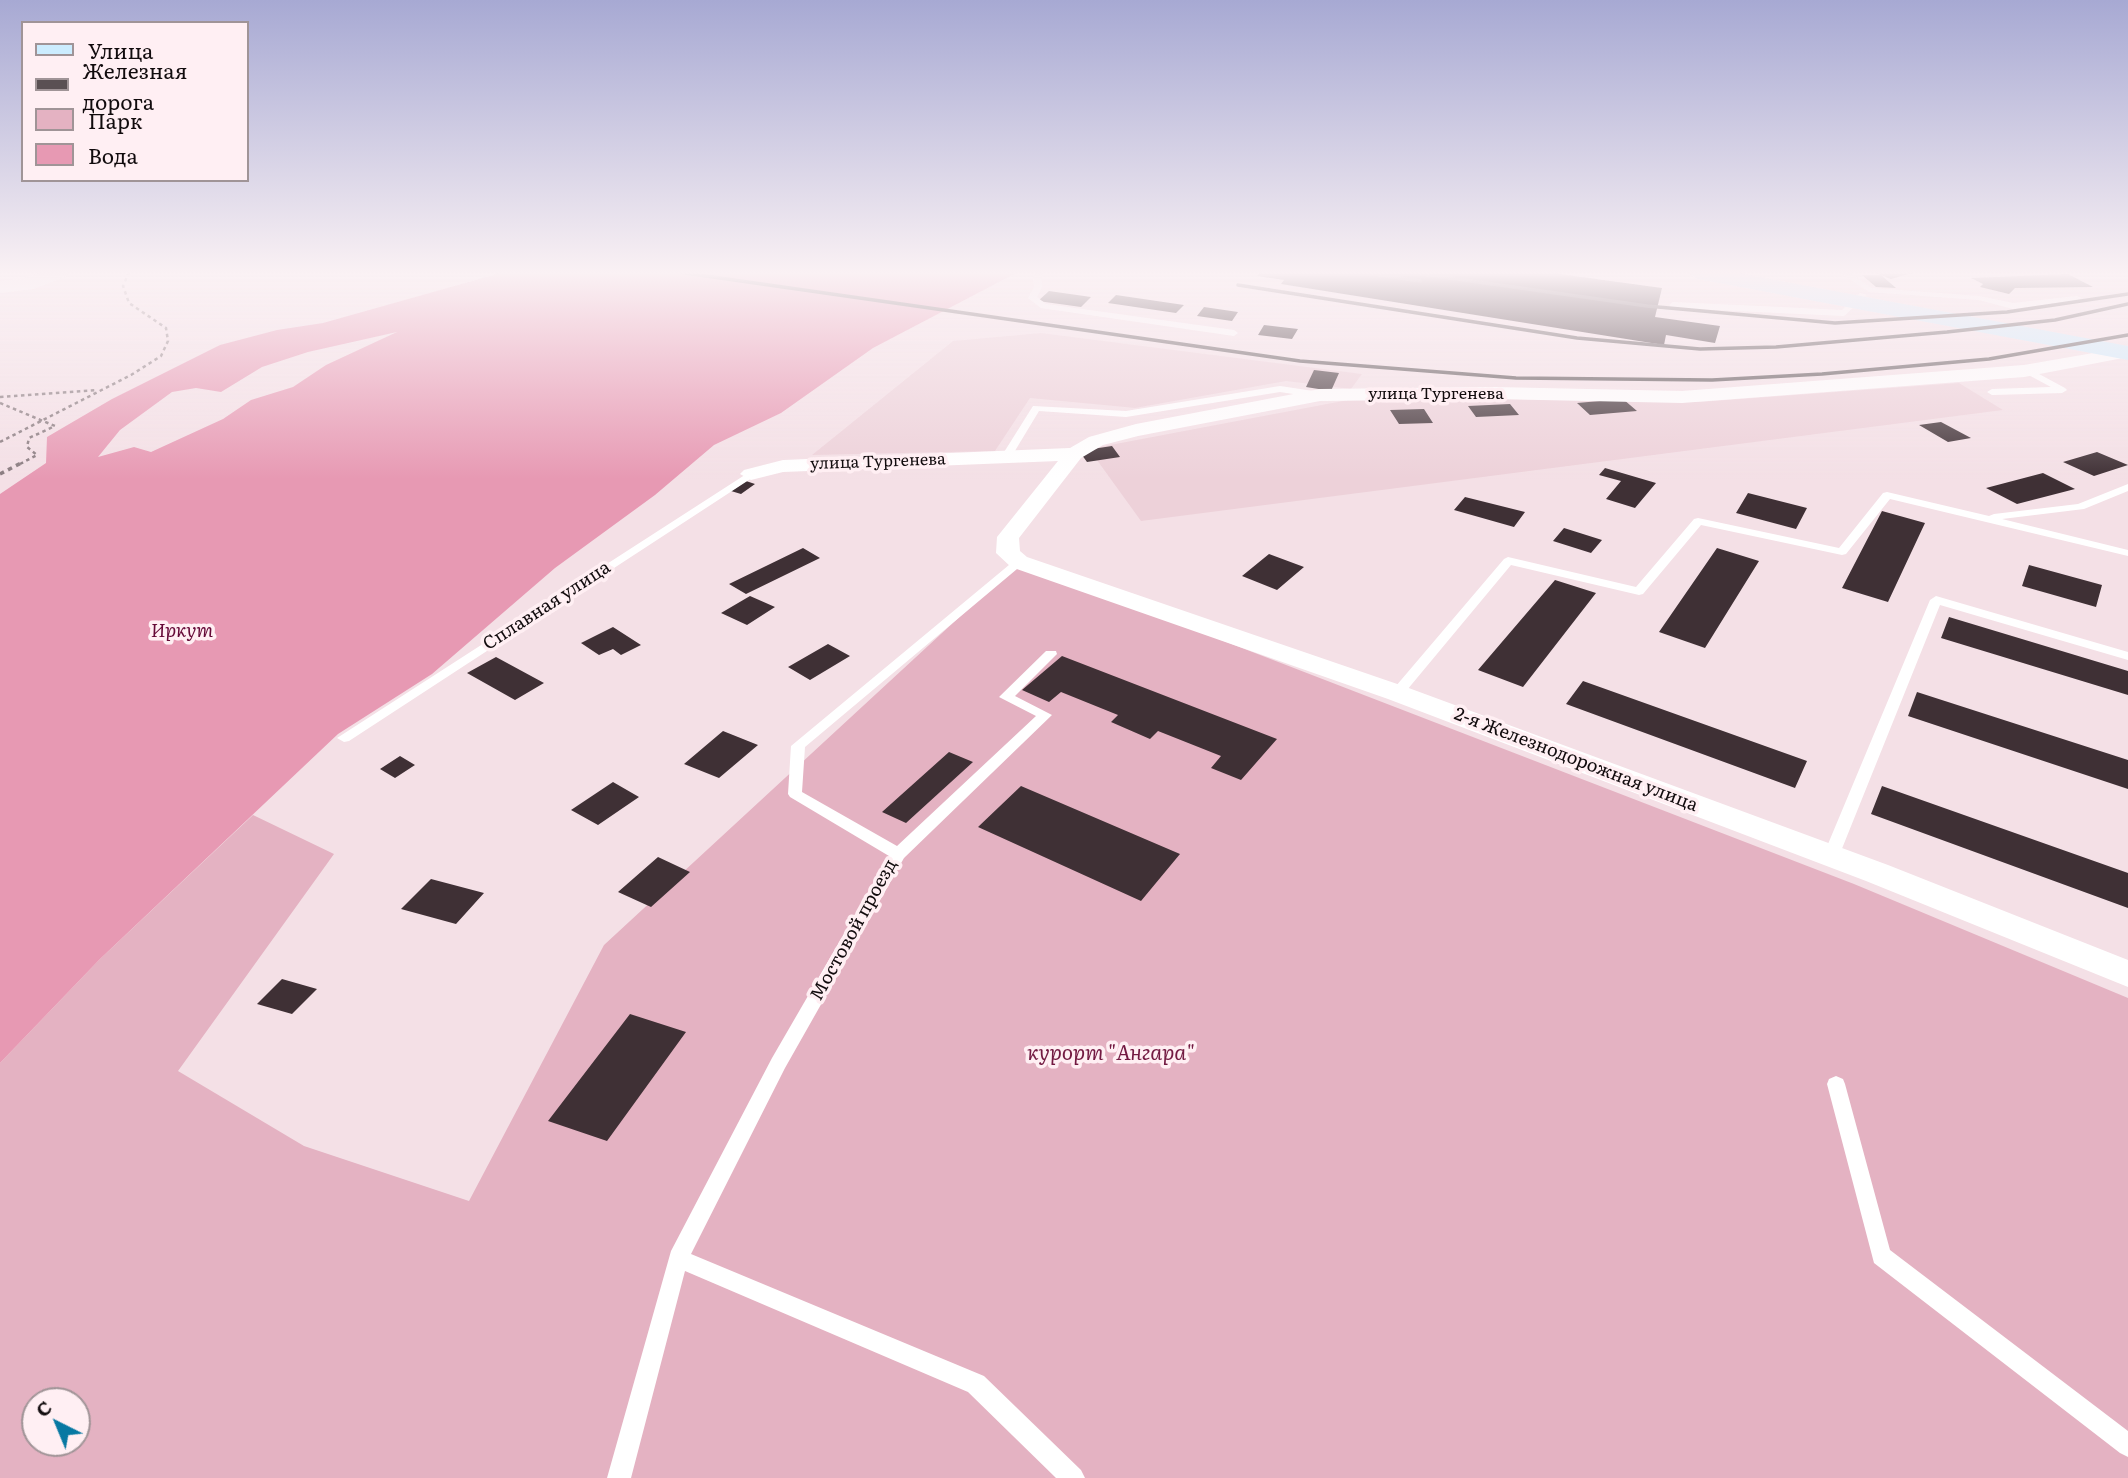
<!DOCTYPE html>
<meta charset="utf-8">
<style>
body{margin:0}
#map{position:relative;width:2128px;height:1478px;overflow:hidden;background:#f4e0e6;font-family:Literata,serif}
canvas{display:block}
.legend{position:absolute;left:21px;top:21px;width:228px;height:161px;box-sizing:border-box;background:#ffeff3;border:2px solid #a09497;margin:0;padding:9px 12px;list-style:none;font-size:21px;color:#110b0d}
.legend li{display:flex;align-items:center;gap:14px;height:35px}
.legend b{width:35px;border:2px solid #a09497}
.north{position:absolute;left:21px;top:1387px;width:70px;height:70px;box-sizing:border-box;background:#ffeff3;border:2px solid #a09497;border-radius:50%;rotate:317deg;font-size:19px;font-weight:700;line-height:28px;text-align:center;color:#110b0d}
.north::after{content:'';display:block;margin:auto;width:24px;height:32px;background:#0778a2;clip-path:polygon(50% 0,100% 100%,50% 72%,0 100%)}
</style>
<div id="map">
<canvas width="2128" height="1478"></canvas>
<ul class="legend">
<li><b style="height:9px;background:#ccecfe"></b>Улица</li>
<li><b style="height:9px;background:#5a5053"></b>Железная дорога</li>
<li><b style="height:19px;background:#e4b2c2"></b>Парк</li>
<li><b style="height:19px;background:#e799b3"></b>Вода</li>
</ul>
<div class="north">С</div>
</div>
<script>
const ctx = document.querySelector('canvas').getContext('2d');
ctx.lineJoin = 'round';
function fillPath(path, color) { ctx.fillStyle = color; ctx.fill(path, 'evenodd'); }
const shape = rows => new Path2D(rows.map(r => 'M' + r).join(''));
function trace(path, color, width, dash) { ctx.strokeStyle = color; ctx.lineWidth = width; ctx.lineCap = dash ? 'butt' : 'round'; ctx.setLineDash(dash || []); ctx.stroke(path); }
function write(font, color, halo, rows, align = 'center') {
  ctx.font = font + ' Literata,serif'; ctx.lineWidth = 7; ctx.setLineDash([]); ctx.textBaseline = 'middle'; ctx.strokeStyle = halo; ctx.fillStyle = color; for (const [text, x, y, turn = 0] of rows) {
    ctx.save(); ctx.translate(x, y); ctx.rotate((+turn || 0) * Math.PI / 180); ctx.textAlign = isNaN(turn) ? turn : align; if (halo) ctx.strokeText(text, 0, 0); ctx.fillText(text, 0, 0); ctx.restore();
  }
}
fillPath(shape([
 [1041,333,1362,374,1351,389,1286,381,1135,408,1030,398,995,451,812,455,953,341],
 [1959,383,2003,410,1141,521,1089,449,1348,400,1446,398,1699,402]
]), '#edd1d9');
fillPath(shape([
 [1019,562,1854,884,2128,998,2128,1478,0,1478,0,1063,100,959,253,815,334,854,178,1071,304,1146,469,1201,604,945],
 [35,1401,77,1401,77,1443,35,1443]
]), '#e4b2c2');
fillPath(shape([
 [504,272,1018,272,873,348,781,413,714,445,655,495,555,568,432,674,338,734,100,959,0,1063,0,494,46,463,47,437,112,399,220,345,277,330,323,323],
 [397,332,326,365,293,387,251,400,223,419,151,452,134,447,98,457,120,430,172,392,196,388,221,392,262,367,308,352]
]), '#e799b3');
fillPath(shape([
 [1261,272,1545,272,1662,288,1655,317,1720,326,1715,343,1666,335,1664,345,1281,284,1284,280,1257,276],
 [1873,272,1912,272,1912,273,1891,279,1881,275,1896,288,1876,287,1862,275,1881,275],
 [2068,274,2093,287,2015,288,2009,294,1980,287,1983,284,1971,278],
 [1049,291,1091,297,1081,307,1038,301],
 [1116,295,1184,305,1176,313,1108,303],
 [1204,307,1238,312,1232,321,1197,316],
 [1264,325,1298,329,1292,339,1258,335],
 [1314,370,1339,373,1331,391,1306,387],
 [1623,399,1637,411,1590,415,1577,403],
 [1510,404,1519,415,1476,417,1468,406],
 [1424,409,1433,423,1399,424,1390,410],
 [1941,422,1971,438,1948,442,1919,425],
 [1112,446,1120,457,1087,462,1079,451],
 [2097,452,2128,465,2094,476,2063,462],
 [1605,468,1656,483,1635,508,1606,499,1621,481,1599,475],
 [2043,473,2075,489,2017,504,1986,488],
 [746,481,755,484,741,494,731,491],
 [1748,493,1807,508,1796,529,1736,513],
 [1465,497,1525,512,1514,527,1454,510],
 [1882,511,1925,523,1888,602,1842,588],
 [1564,528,1602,540,1591,553,1553,541],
 [803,548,820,558,746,594,729,584],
 [1717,548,1759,561,1705,648,1659,632],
 [1269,554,1304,567,1277,590,1242,576],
 [2029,565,2102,585,2096,607,2022,586],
 [1555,580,1596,593,1523,687,1478,670],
 [750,596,775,607,747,625,721,613],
 [1949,617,2128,671,2128,695,1941,638],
 [613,627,641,645,621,655,613,649,599,655,581,643],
 [828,644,850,656,810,680,788,667],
 [1062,656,1277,739,1241,780,1211,768,1221,756,1158,731,1150,739,1111,722,1118,715,1061,692,1049,702,1022,690],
 [496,657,544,683,515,700,467,673],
 [1583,681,1807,761,1795,788,1566,704],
 [1917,692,2128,760,2128,789,1908,716],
 [723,731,758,745,719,778,684,764],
 [949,752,973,762,906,823,882,812],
 [400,756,415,765,395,778,380,769],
 [613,782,639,797,598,825,571,810],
 [1021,786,1180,854,1141,901,978,827],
 [1882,786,2128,873,2128,908,1871,814],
 [658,857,690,872,651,907,618,892],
 [431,879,484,893,456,924,401,909],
 [282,979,317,989,292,1014,257,1004],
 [630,1014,686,1032,607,1141,548,1121]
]), '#3f3035');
trace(shape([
 [0,397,97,390],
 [0,403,55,426,29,438,27,447,37,455,20,464],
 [0,442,131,375,161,356,168,341,166,328,129,303,123,286,129,272]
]), '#897b7f', 2.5, [3.5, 3.5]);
trace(shape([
 [0,474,23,462]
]), '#897b7f', 3.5, [4.5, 4.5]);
fillPath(shape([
 [1037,272,1045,272,1041,276,1042,287,1037,297,1046,304,1234,330,1238,333,1234,336,1041,308,1028,298,1034,287,1033,276,1037,272],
 [1840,272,1849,272,1871,288,1979,296,2013,303,2077,296,2081,298,2077,300,2013,309,1979,300,1869,292,1840,272],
 [1860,293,1867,295,1844,316,1673,308,1669,305,1673,302,1842,310,1860,293],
 [2026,367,2065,388,2067,390,2062,393,1992,395,1987,392,1992,389,2051,387,2023,372,2021,370,2026,367],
 [1280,386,1320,392,1325,395,1320,398,1280,392,1126,417,1039,411,1010,459,1006,460,1001,457,1033,406,1126,411,1280,386],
 [751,471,755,472,755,476,349,741,344,742,337,738,751,471],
 [2128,484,2128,491,2084,509,2002,519,2128,550,2128,556,1890,499,1846,554,1842,555,1701,525,1643,594,1639,595,1511,565,1402,696,1392,696,1390,693,1504,559,1508,557,1636,587,1694,519,1698,518,1839,548,1883,493,1887,492,1989,516,1994,514,2078,504,2128,484],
 [1019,558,1023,560,1023,564,805,747,802,792,897,846,1036,716,999,697,1046,651,1056,651,1057,654,1015,696,1052,715,904,858,785,1068,691,1254,984,1376,1081,1470,1085,1478,1056,1478,968,1392,685,1271,631,1478,607,1478,671,1251,772,1058,889,856,790,797,788,794,791,746,1015,560,1019,558],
 [1936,596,2128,652,2128,660,1940,605,1839,856,1836,860,1826,860,1823,856,1930,600,1936,596],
 [1836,1076,1843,1079,1845,1084,1890,1250,2128,1431,2128,1457,2120,1453,1874,1263,1827,1084,1829,1079,1836,1076]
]), '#fff');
fillPath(shape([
 [2128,347,2128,357,2024,377,1682,403,1494,399,1320,401,1138,436,1103,445,1081,458,1019,538,1020,551,1027,557,1406,687,1888,865,2128,960,2128,987,1866,881,1388,699,1011,567,996,553,997,537,1058,461,783,472,751,480,740,474,744,470,783,460,1070,448,1089,437,1136,424,1320,389,1494,387,1682,391,2024,365,2128,347]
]), '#fff');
fillPath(shape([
 [42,272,70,272,67,276,33,289,0,293,0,281,23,279,42,272]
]), '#fff');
fillPath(shape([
 [1687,272,1733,272,2128,346,2128,360,1698,279,1687,272]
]), '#ccecfe');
trace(shape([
 [678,272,1300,361,1516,378,1712,380,1822,374,1989,359,2128,335],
 [1360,272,1420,281],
 [1408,272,1647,306,1835,323,2007,312,2128,294],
 [1238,285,1577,338,1700,349,1776,347,1947,332,2055,320,2128,304]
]), '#5a5053', 3.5);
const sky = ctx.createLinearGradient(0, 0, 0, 479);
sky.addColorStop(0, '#a7a9d3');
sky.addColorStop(0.57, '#faf1f4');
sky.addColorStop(1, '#faf1f400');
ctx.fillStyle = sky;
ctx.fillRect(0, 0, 2128, 479);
write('16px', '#110b0d', '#ffeff3', [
 ["улица Тургенева",1436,394],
 ["улица Тургенева",878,462,-2]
]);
write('18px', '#110b0d', '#ffeff3', [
 ["Сплавная улица",547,606,-33],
 ["2-я Железнодорожная улица",1576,760,21],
 ["Мостовой проезд",854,930,-61]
]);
write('italic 19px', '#650937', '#ffeff3', [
 ["Иркут",182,631]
]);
write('italic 21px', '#731a42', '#ffeff3', [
 ["курорт \"Ангара\"",1111,1054]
]);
</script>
